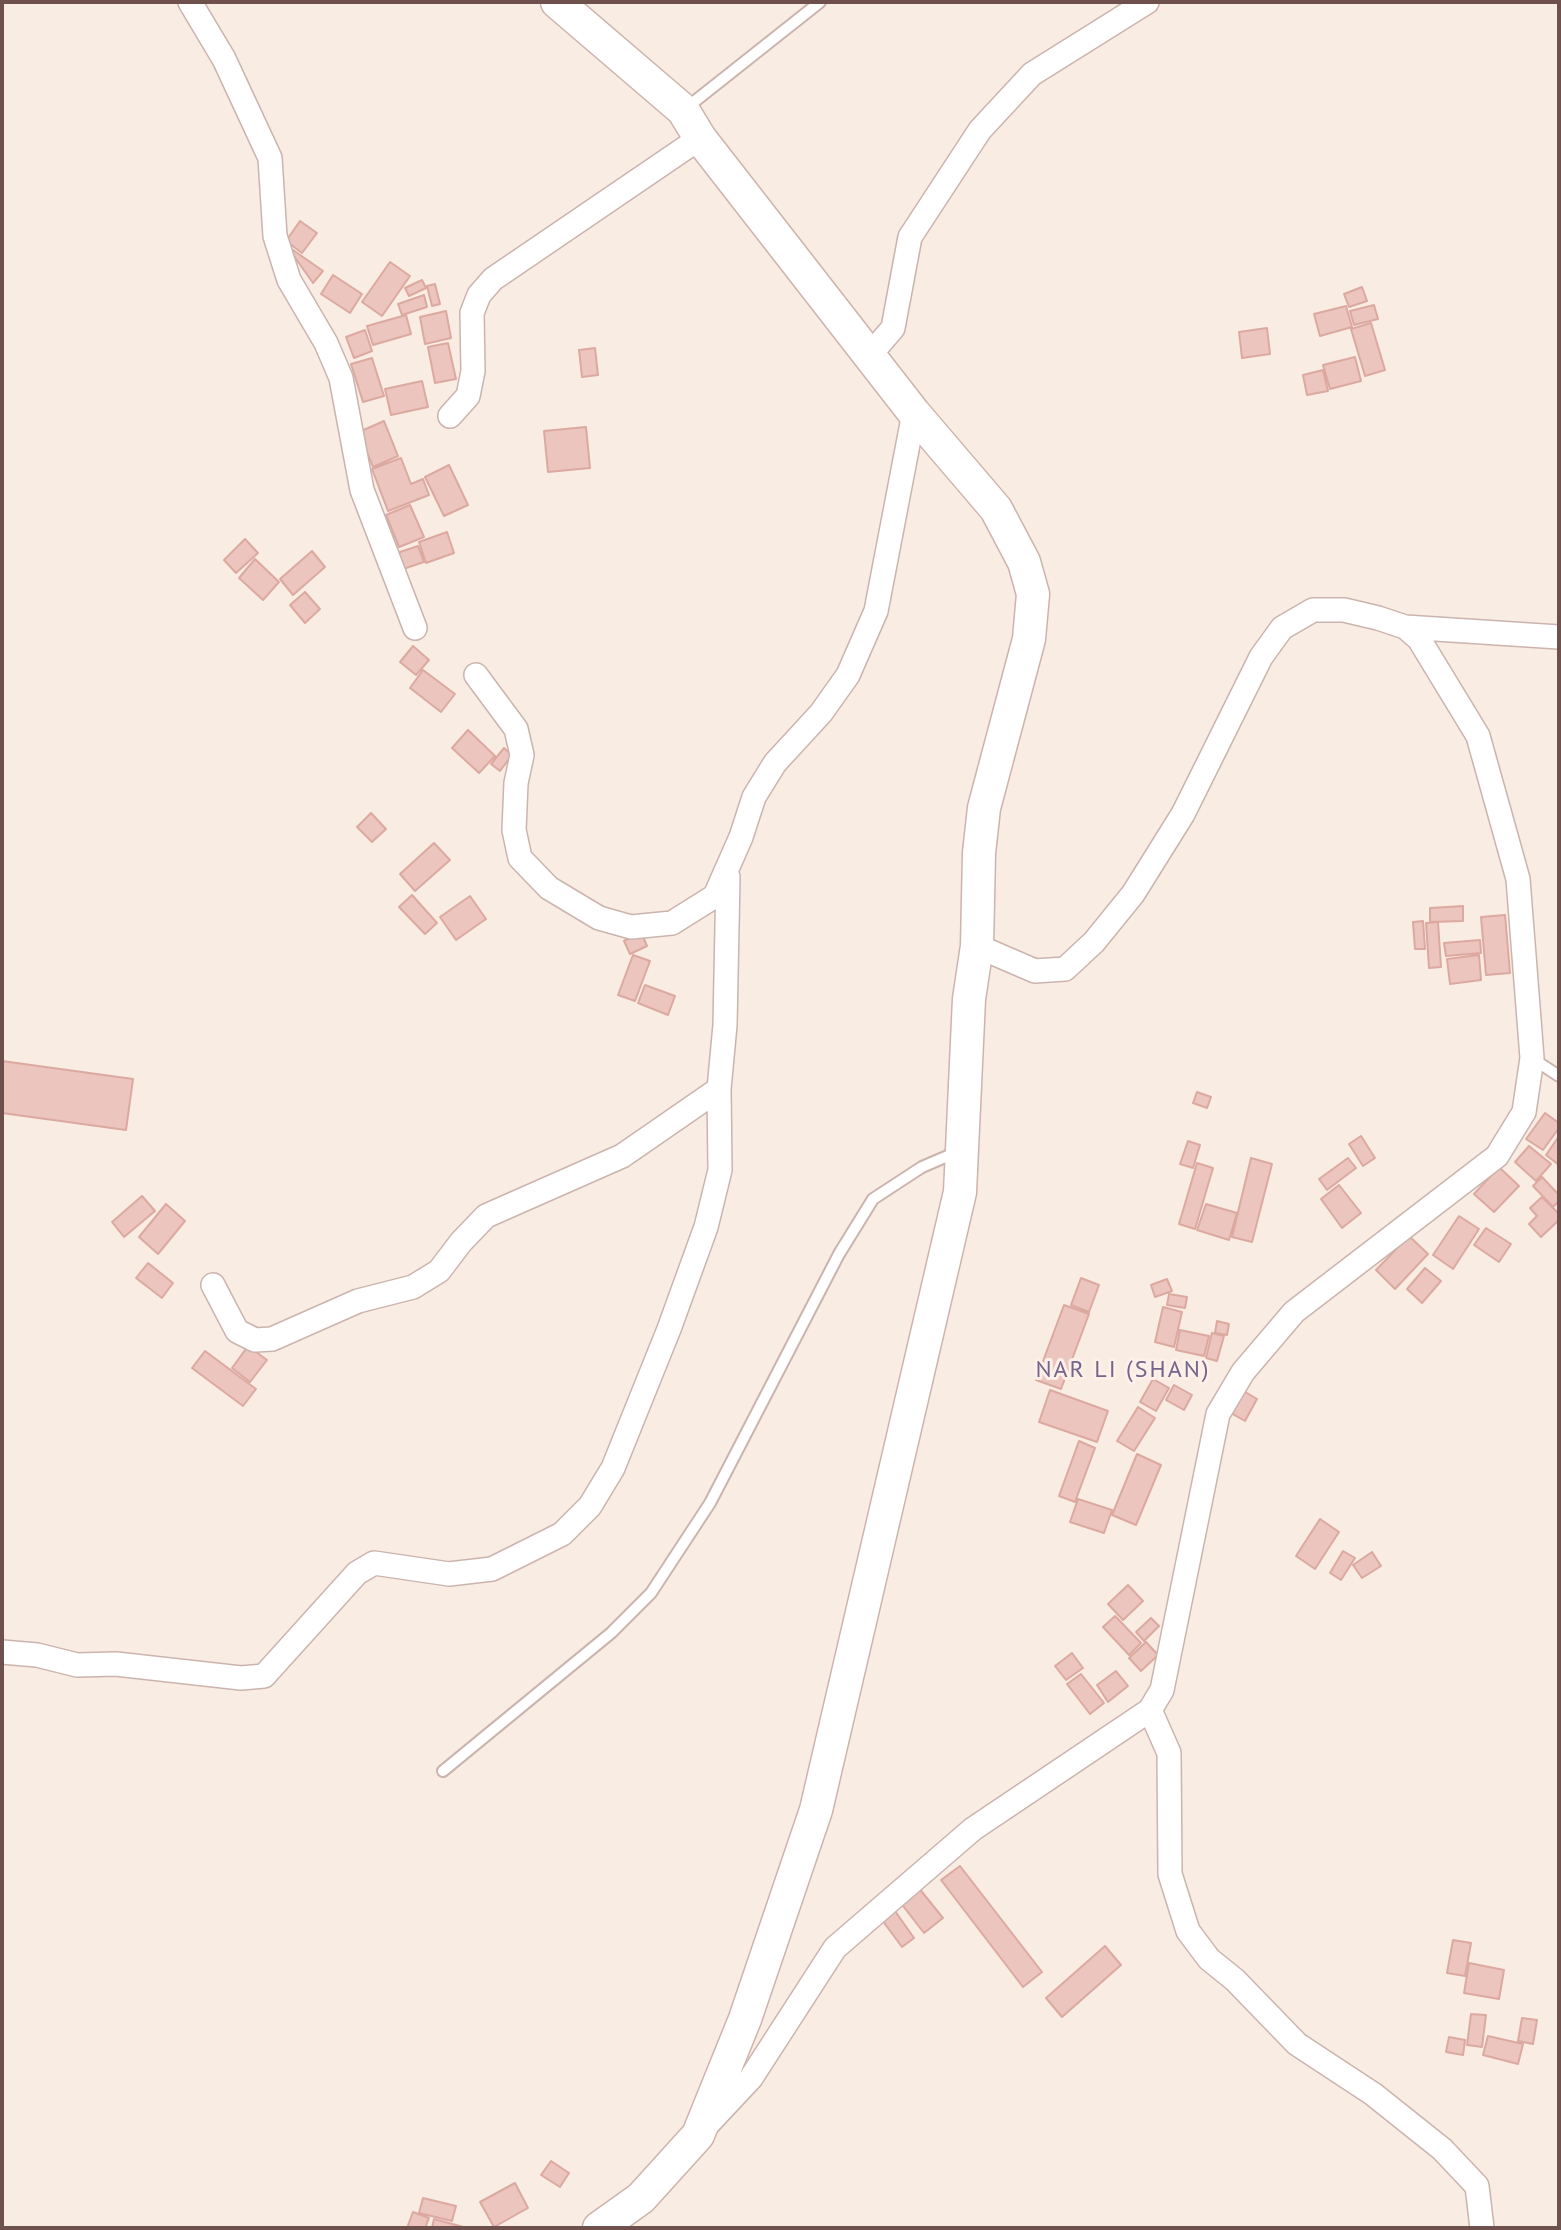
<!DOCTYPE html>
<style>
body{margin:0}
#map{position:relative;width:1561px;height:2230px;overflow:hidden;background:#f9ece3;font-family:"PT Sans",sans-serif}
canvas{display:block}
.frame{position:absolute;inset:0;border:4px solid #6e504c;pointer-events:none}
</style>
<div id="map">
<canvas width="1561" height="2230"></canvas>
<div class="frame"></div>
</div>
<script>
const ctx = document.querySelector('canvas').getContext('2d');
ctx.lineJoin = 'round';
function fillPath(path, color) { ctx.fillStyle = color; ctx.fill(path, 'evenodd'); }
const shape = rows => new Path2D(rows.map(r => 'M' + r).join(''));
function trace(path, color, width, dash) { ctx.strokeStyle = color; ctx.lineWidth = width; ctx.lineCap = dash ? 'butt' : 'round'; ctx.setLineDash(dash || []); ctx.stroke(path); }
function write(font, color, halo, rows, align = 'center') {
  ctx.font = font + ' "PT Sans",sans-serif'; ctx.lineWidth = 6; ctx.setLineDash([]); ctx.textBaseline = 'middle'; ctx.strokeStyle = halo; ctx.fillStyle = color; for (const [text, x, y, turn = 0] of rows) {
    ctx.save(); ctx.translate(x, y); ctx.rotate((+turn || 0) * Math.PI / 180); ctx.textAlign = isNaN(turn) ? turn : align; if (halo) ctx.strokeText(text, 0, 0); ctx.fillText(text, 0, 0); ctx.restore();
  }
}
const building = shape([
 [300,221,317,233,302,253,286,241,300,221],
 [293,250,323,271,313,283,291,252,293,250],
 [390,262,410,276,382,316,362,302,390,262],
 [333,275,362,294,350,313,321,294,333,275],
 [422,280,426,288,409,296,405,288,422,280],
 [435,284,440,304,432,306,427,286,435,284],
 [1362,287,1367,301,1349,307,1344,294,1362,287],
 [424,295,427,307,402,315,398,304,424,295],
 [1374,305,1378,319,1354,325,1350,311,1374,305],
 [1346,306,1352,327,1320,336,1314,314,1346,306],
 [446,311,451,338,425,344,420,317,446,311],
 [406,315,411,334,373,345,367,326,406,315],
 [1371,323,1385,370,1365,376,1351,329,1371,323],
 [1267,328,1270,354,1242,358,1239,332,1267,328],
 [365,330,372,351,354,358,346,337,365,330],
 [448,343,456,379,435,383,428,347,448,343],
 [595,348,598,375,582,377,579,350,595,348],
 [1355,357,1361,381,1330,389,1323,365,1355,357],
 [372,358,384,396,363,402,351,364,372,358],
 [1323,370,1328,391,1307,395,1303,375,1323,370],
 [422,381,428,407,391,415,385,389,422,381],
 [384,421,398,456,373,467,359,432,384,421],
 [586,427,590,468,548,472,544,431,586,427],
 [401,458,411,484,423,479,429,495,388,511,372,469,401,458],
 [449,465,468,505,444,516,425,477,449,465],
 [410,505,424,537,399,547,386,515,410,505],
 [447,532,454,553,426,563,419,542,447,532],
 [245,539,258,553,236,573,224,560,245,539],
 [418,546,424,562,397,571,391,555,418,546],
 [312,551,325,567,293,595,280,579,312,551],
 [255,559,279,582,263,600,239,578,255,559],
 [305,592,320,609,305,623,290,605,305,592],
 [413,646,429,660,416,675,400,662,413,646],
 [423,670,455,694,441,712,410,688,423,670],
 [468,730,495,756,479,773,452,748,468,730],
 [504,748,512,755,500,771,491,764,504,748],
 [371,813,386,829,372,842,357,827,371,813],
 [434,843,450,860,415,891,400,874,434,843],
 [412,895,437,923,425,934,399,907,412,895],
 [470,896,486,919,456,940,440,917,470,896],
 [1463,906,1463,921,1430,922,1430,908,1463,906],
 [1505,915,1510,973,1486,975,1481,917,1505,915],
 [1423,921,1425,949,1415,949,1413,922,1423,921],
 [1438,922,1441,967,1429,968,1426,923,1438,922],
 [641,932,647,946,630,954,624,941,641,932],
 [1480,940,1481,953,1446,956,1444,943,1480,940],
 [633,955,650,961,635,1001,618,995,633,955],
 [1479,955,1481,980,1450,984,1447,959,1479,955],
 [645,985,675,996,668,1015,638,1003,645,985],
 [2,1061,133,1079,126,1130,2,1113,2,1061],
 [1197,1092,1211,1097,1207,1108,1193,1103,1197,1092],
 [1545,1113,1559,1123,1559,1128,1543,1150,1526,1139,1545,1113],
 [1361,1136,1375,1158,1363,1166,1349,1144,1361,1136],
 [1559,1136,1559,1165,1546,1155,1559,1136],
 [1188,1141,1200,1145,1193,1168,1180,1164,1188,1141],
 [1529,1146,1551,1164,1536,1181,1515,1162,1529,1146],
 [1251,1158,1272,1164,1252,1242,1232,1237,1251,1158],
 [1348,1158,1356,1168,1327,1190,1319,1179,1348,1158],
 [1197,1163,1213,1168,1195,1229,1179,1224,1197,1163],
 [1499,1167,1519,1186,1494,1212,1474,1194,1499,1167],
 [1542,1177,1559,1195,1559,1201,1553,1207,1533,1186,1542,1177],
 [1339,1185,1361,1213,1342,1228,1321,1199,1339,1185],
 [142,1196,155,1211,124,1237,112,1222,142,1196],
 [1542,1197,1559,1214,1559,1220,1541,1237,1529,1224,1537,1216,1530,1208,1542,1197],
 [166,1204,185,1221,158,1254,139,1237,166,1204],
 [1206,1204,1237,1213,1229,1240,1197,1230,1206,1204],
 [1459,1216,1479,1229,1453,1269,1433,1255,1459,1216],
 [1486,1228,1511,1244,1499,1262,1474,1245,1486,1228],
 [1409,1236,1428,1254,1395,1289,1376,1270,1409,1236],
 [148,1263,173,1283,162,1298,136,1278,148,1263],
 [1425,1268,1441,1281,1422,1303,1407,1289,1425,1268],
 [1081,1278,1099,1285,1089,1312,1071,1305,1081,1278],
 [1167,1279,1172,1291,1155,1297,1151,1285,1167,1279],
 [1169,1294,1187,1297,1185,1308,1167,1305,1169,1294],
 [1064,1305,1089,1314,1061,1389,1036,1380,1064,1305],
 [1163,1307,1182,1312,1174,1347,1155,1342,1163,1307],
 [1217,1321,1229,1324,1227,1335,1215,1333,1217,1321],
 [1180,1330,1209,1336,1204,1356,1176,1350,1180,1330],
 [1212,1333,1224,1336,1217,1361,1206,1358,1212,1333],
 [248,1346,267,1360,250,1382,232,1368,248,1346],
 [205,1351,256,1389,243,1406,192,1368,205,1351],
 [1153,1379,1169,1388,1156,1411,1140,1402,1153,1379],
 [1174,1385,1192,1395,1184,1410,1166,1400,1174,1385],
 [1050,1390,1108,1411,1097,1442,1039,1422,1050,1390],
 [1242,1390,1257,1399,1245,1421,1229,1412,1242,1390],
 [1138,1407,1155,1418,1134,1451,1117,1441,1138,1407],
 [1079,1441,1095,1448,1075,1502,1059,1496,1079,1441],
 [1137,1454,1161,1465,1136,1525,1112,1515,1137,1454],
 [1078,1499,1112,1510,1104,1533,1070,1522,1078,1499],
 [1320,1519,1339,1532,1315,1569,1296,1556,1320,1519],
 [1343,1551,1355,1558,1341,1580,1330,1573,1343,1551],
 [1372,1552,1381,1566,1362,1578,1353,1565,1372,1552],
 [1128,1585,1143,1601,1123,1620,1108,1604,1128,1585],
 [1115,1616,1141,1643,1129,1655,1103,1627,1115,1616],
 [1151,1618,1159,1626,1144,1641,1136,1632,1151,1618],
 [1146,1642,1158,1655,1141,1671,1129,1658,1146,1642],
 [1072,1653,1083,1668,1066,1680,1055,1666,1072,1653],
 [1116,1671,1128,1686,1108,1702,1097,1685,1116,1671],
 [1081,1674,1104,1703,1090,1714,1067,1684,1081,1674],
 [960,1866,1042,1972,1023,1987,941,1880,960,1866],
 [918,1887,943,1918,924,1933,900,1902,918,1887],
 [895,1911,914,1938,902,1947,882,1920,895,1911],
 [1453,1940,1471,1943,1465,1976,1447,1973,1453,1940],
 [1105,1946,1121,1965,1062,2017,1046,1998,1105,1946],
 [1469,1963,1504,1970,1499,1999,1464,1993,1469,1963],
 [1471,2014,1486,2015,1482,2047,1467,2045,1471,2014],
 [1522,2018,1537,2020,1533,2044,1518,2041,1522,2018],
 [1488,2036,1523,2044,1518,2064,1483,2055,1488,2036],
 [1449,2037,1465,2040,1463,2055,1446,2052,1449,2037],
 [551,2161,569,2173,560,2187,541,2175,551,2161],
 [515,2183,528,2208,494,2227,480,2202,515,2183],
 [423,2198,456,2206,452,2221,419,2213,423,2198],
 [413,2212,429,2218,425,2228,407,2228,413,2212],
 [434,2219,467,2228,432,2228,434,2219]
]);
fillPath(building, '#ecc5be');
trace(building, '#dca9a0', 2);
const lane = shape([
 [685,109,820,2],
 [1533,1059,1559,1076],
 [443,1771,611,1633,651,1593,710,1503,839,1254,873,1199,922,1167,957,1152]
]);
const street = shape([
 [190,2,224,59,270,158,275,236,289,280,326,343,341,378,362,490,415,628],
 [869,356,893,328,910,237,980,130,1032,74,1147,2],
 [450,416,468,396,473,371,472,313,479,295,493,279,700,138],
 [1405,627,1559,637],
 [476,675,516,729,522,755,516,783,514,830,520,858,549,888,599,918,631,927,672,923,715,896,741,837,754,797,775,763,821,713,848,675,876,611,914,413],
 [213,1285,237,1331,255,1340,272,1339,358,1301,413,1287,439,1271,461,1242,486,1216,622,1156,719,1089,725,1025,728,877],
 [2,1652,37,1655,77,1665,116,1664,241,1678,264,1676,357,1573,374,1563,449,1574,492,1569,562,1534,590,1506,613,1468,669,1329,706,1227,720,1170,719,1089],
 [1150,1710,1169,1753,1170,1874,1188,1931,1209,1959,1235,1980,1297,2044,1373,2094,1442,2149,1477,2186,1482,2228],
 [707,2125,751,2078,835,1948,973,1829,1150,1710,1162,1690,1218,1414,1243,1372,1294,1312,1497,1156,1524,1112,1532,1058,1518,879,1478,736,1419,639,1405,627,1378,618,1344,610,1313,610,1282,628,1261,657,1183,814,1133,894,1094,942,1065,969,1035,971,977,946]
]);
const secondary = shape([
 [557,2,683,110,700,138,914,413,996,509,1024,562,1033,594,1029,639,984,808,979,853,977,946,969,999,960,1192,816,1810,745,2019,698,2135,641,2198,599,2228]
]);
trace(lane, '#cbb4ae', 14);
trace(street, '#cbb4ae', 26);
trace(secondary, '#ceb3ac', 35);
trace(lane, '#fff', 10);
trace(street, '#fff', 23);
trace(secondary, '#fff', 32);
ctx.letterSpacing = '2px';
write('24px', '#75648b', '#fdf0e9', [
 ["NAR LI (SHAN)",1123,1370]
]);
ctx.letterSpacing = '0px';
</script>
